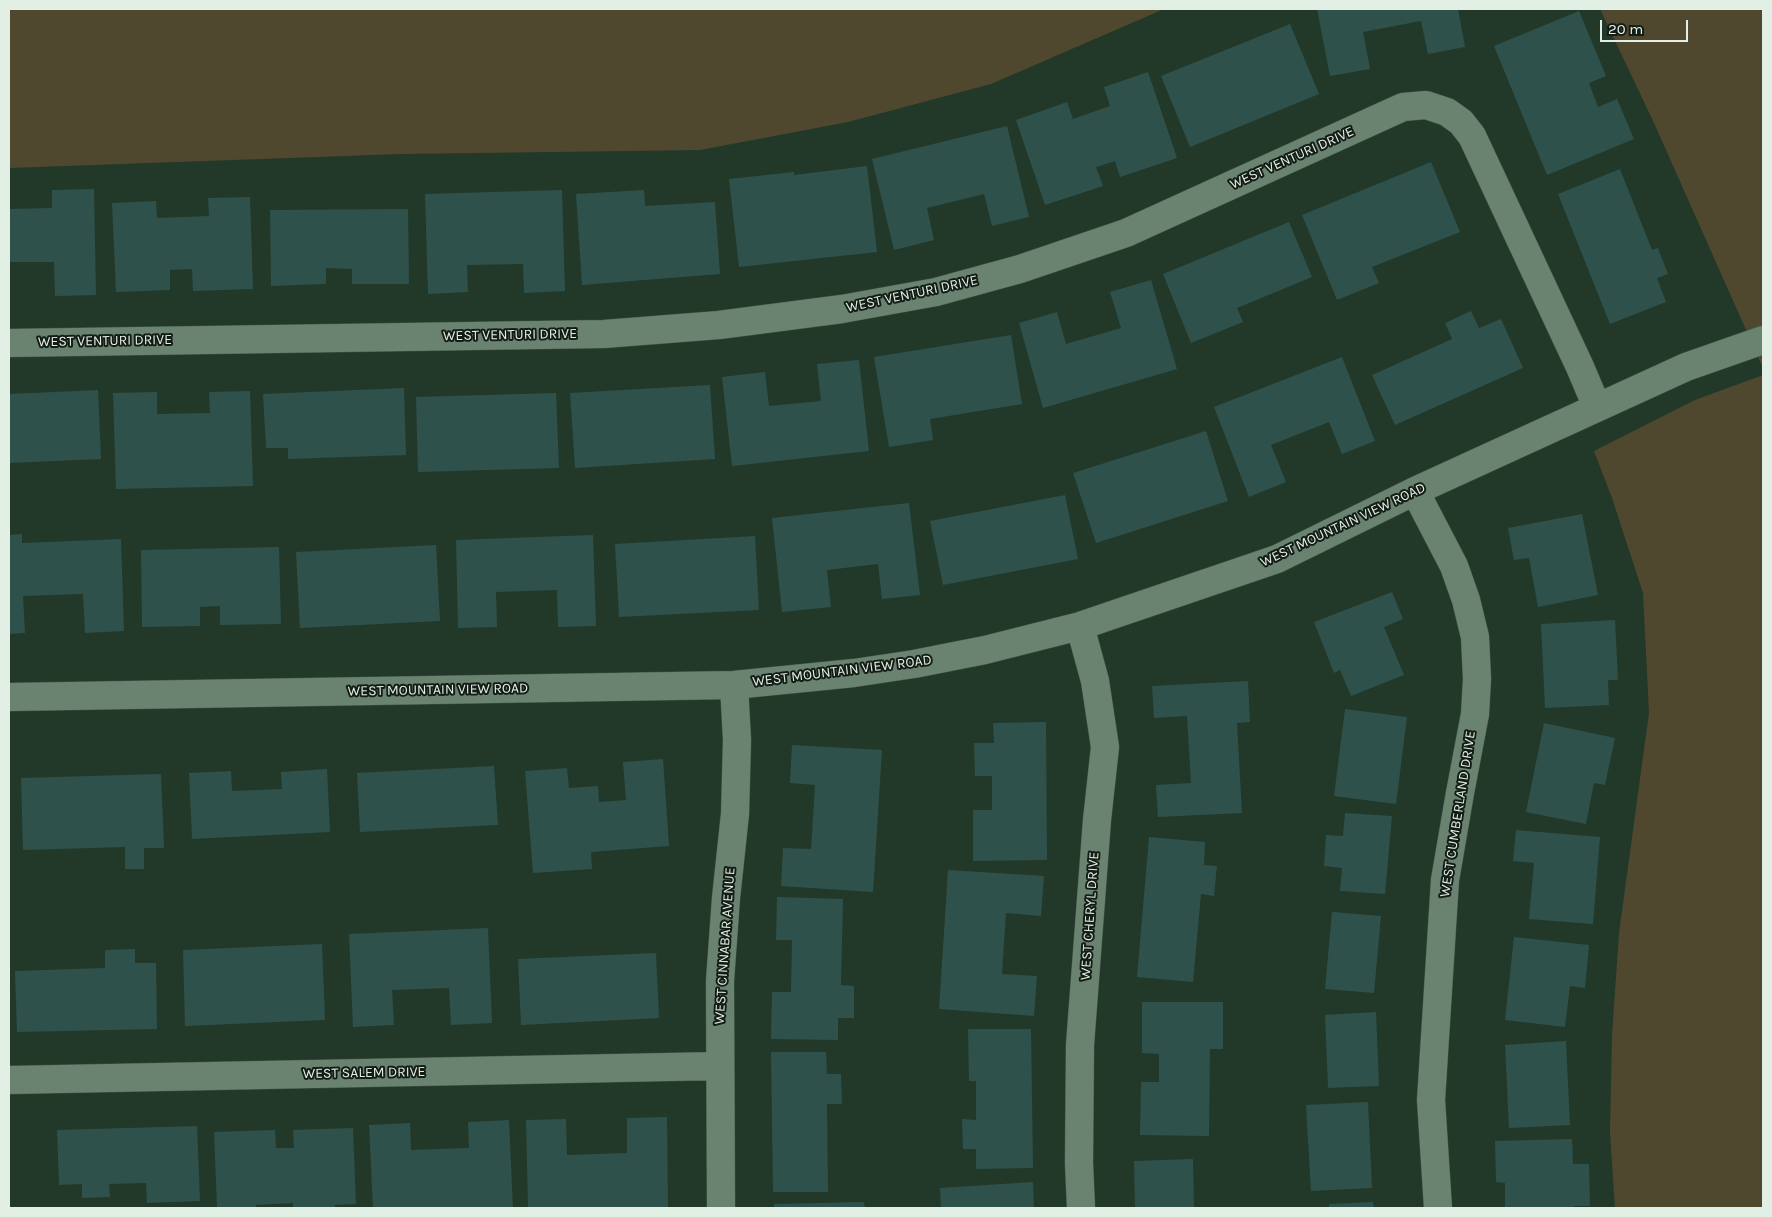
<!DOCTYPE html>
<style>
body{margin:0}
#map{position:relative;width:1772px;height:1217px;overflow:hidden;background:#223929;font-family:Karla,sans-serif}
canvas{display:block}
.frame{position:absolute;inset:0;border:10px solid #e1efe4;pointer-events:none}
.scale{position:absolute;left:1600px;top:20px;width:88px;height:22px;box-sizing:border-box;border:2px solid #e1efe4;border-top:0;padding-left:6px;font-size:15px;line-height:18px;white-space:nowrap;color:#e1efe4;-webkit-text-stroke:4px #131d16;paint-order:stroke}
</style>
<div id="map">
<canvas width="1772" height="1217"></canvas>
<div class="frame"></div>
<div class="scale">20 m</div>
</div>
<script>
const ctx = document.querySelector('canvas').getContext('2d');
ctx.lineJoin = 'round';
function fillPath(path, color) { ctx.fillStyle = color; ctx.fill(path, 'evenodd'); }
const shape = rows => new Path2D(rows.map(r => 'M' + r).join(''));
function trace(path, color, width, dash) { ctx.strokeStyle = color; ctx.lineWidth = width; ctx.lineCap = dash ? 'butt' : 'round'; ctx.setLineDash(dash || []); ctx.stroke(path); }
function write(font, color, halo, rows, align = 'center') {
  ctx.font = font + ' Karla,sans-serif'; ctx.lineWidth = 4; ctx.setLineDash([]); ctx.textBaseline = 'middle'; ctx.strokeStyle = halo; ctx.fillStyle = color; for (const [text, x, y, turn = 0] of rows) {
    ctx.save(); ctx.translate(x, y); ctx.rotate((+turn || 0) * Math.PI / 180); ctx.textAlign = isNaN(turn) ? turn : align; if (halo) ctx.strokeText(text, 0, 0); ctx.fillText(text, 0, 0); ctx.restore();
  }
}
fillPath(shape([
 [9,9,1164,9,991,84,848,122,700,150,401,154,9,168],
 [1600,9,1763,9,1763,368,1654,123],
 [1763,375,1763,1208,1615,1208,1610,1132,1612,1036,1619,933,1649,713,1643,593,1612,498,1594,451,1695,400]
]), '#50482e');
fillPath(shape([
 [1317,9,1458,9,1465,47,1428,54,1421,21,1363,32,1370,69,1330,76],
 [1579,11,1606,76,1589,83,1598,107,1617,99,1634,139,1547,175,1494,46],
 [1290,24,1319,94,1190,147,1161,76],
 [1148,72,1177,158,1120,177,1115,161,1096,167,1103,186,1045,205,1016,120,1067,102,1073,119,1110,106,1104,87],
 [1007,126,1029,217,992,226,984,194,927,208,934,240,894,250,872,159],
 [1431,162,1460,232,1372,267,1379,283,1337,300,1302,215],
 [867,166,877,252,739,267,729,179,794,172,794,175],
 [1620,169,1652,250,1658,248,1668,274,1657,278,1666,302,1610,324,1558,194],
 [94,189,96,295,55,296,54,262,9,262,9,209,52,208,52,190],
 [562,190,565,291,524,293,523,264,467,265,468,292,428,294,425,194],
 [644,190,645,206,715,202,720,274,582,285,576,194],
 [250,197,253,289,193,291,192,269,170,270,170,290,116,292,112,203,156,201,157,218,209,216,208,198],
 [408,209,409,284,352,284,352,269,326,268,326,284,271,286,270,210],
 [1289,222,1312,277,1237,308,1243,322,1191,343,1163,274],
 [1151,280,1177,369,1043,408,1019,323,1057,312,1066,344,1121,328,1110,292],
 [1471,311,1479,328,1501,319,1523,368,1395,425,1372,375,1452,339,1445,323],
 [1011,335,1022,404,930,419,933,440,889,447,874,357],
 [1342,357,1375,441,1342,454,1329,422,1271,445,1286,482,1249,497,1214,407],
 [859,360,869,451,732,466,722,377,765,372,769,406,821,401,817,364],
 [710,385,715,459,575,468,570,393],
 [404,388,406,455,288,459,288,448,266,448,263,394],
 [98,390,101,459,9,463,9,394],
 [250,391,253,486,116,489,113,393,157,392,157,414,210,413,209,392],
 [556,393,559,468,418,472,416,397],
 [1206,431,1228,501,1096,543,1073,473],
 [1065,495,1078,559,943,585,930,521],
 [909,503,920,595,882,599,878,564,827,570,831,607,782,612,772,518],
 [1582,514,1598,595,1538,607,1529,558,1514,560,1508,528],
 [22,534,22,543,121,539,124,631,85,633,83,594,23,596,25,633,9,634,9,535],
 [593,535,596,626,558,627,557,590,496,592,497,627,458,628,456,540],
 [755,536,759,610,619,617,615,544],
 [436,545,440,621,300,628,296,552],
 [279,547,281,624,220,625,220,606,200,607,200,626,142,627,141,550],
 [1392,592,1403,619,1384,627,1404,675,1351,696,1340,670,1334,673,1314,622],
 [1615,620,1618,680,1608,680,1609,705,1545,708,1541,624],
 [1248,681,1250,722,1237,723,1242,813,1158,817,1156,785,1191,783,1187,716,1154,718,1152,686],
 [1345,709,1407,717,1396,804,1334,796],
 [1046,722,1047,860,973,861,973,810,992,810,992,776,975,776,974,743,994,743,993,723],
 [1544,723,1615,738,1605,785,1594,783,1586,824,1526,812],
 [792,745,882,750,873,892,781,886,783,848,811,849,815,785,790,783],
 [663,759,669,846,591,852,592,869,533,873,525,771,567,768,569,788,598,786,599,802,626,800,623,762],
 [494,766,498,825,360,832,357,773],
 [327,769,330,832,192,839,189,773,231,771,232,791,282,789,281,772],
 [161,774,164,848,144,848,144,869,125,869,125,847,23,850,21,778],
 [1345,813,1392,816,1385,894,1340,891,1342,868,1324,866,1326,835,1343,836],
 [1516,830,1600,837,1593,924,1529,919,1534,863,1513,861],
 [1149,837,1205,842,1204,865,1217,866,1214,896,1201,894,1193,982,1137,977],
 [948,870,1044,876,1041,916,1006,913,1002,974,1037,976,1034,1016,939,1009],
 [777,897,843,899,841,985,854,986,854,1018,838,1018,838,1040,771,1039,772,992,791,992,792,940,776,940],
 [1332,912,1381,916,1374,993,1325,989],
 [488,928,492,1023,451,1025,449,988,392,990,394,1025,353,1027,349,934],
 [1514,937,1589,945,1585,988,1570,986,1565,1027,1505,1020],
 [322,944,325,1020,185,1026,183,950],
 [135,949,135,963,156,963,157,1029,17,1032,15,971,105,968,105,950],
 [656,953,659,1018,521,1025,518,959],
 [1142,1002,1223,1002,1223,1049,1210,1049,1209,1136,1140,1135,1141,1082,1159,1082,1159,1054,1142,1053],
 [1376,1012,1379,1086,1328,1088,1325,1015],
 [968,1029,1031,1029,1033,1168,976,1169,976,1149,963,1149,962,1119,976,1120,976,1081,969,1081],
 [1566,1041,1570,1125,1509,1128,1505,1045],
 [771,1052,826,1052,827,1074,841,1074,842,1104,827,1104,828,1192,773,1192],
 [1368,1102,1372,1188,1311,1191,1306,1105],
 [667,1117,668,1208,528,1208,526,1120,566,1119,567,1155,627,1153,627,1118],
 [509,1120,513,1208,373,1208,369,1125,410,1123,411,1150,469,1148,468,1122],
 [197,1126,200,1201,147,1203,146,1183,109,1184,110,1197,82,1198,82,1184,59,1185,57,1130],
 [353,1128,356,1204,335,1205,335,1208,293,1208,293,1203,256,1205,256,1208,217,1208,214,1132,275,1130,276,1148,294,1148,293,1130],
 [1572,1139,1573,1164,1589,1164,1590,1206,1574,1206,1574,1208,1505,1208,1505,1183,1496,1182,1495,1141],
 [1193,1159,1194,1208,1135,1208,1134,1161],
 [1033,1182,1034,1208,941,1208,940,1188],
 [864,1202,865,1208,774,1208,774,1204],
 [1373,1202,1374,1208,1329,1208,1329,1204]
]), '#2f514c');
const minor = shape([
 [9,343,604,334,719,325,842,309,936,292,1020,269,1126,233,1403,107,1426,105,1447,112,1461,122,1472,136,1580,367,1597,407],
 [1415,491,1454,566,1466,600,1475,637,1477,679,1475,714,1460,793,1445,880,1431,1100,1438,1208],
 [1080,626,1095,681,1105,747,1097,820,1080,1045,1079,1163,1081,1208],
 [9,697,734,685,854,673,914,664,985,650,1080,626,1277,559,1415,491,1686,367,1763,340],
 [9,1080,719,1066],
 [721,1208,720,981,726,898,735,814,737,740,734,685]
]);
trace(minor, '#415648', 29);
trace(minor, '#6a8370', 28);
write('14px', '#e1efe4', '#131d16', [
 ["WEST VENTURI DRIVE",1292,158,-24],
 ["WEST VENTURI DRIVE",912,294,-12],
 ["WEST VENTURI DRIVE",510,335,-1],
 ["WEST VENTURI DRIVE",105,341,-1],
 ["WEST MOUNTAIN VIEW ROAD",1343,525,-25],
 ["WEST MOUNTAIN VIEW ROAD",842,671,-7],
 ["WEST MOUNTAIN VIEW ROAD",438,690,-1],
 ["WEST CUMBERLAND DRIVE",1458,814,-81],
 ["WEST CHERYL DRIVE",1090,916,-86],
 ["WEST CINNABAR AVENUE",725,946,-86],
 ["WEST SALEM DRIVE",364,1073,-1]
]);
</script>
